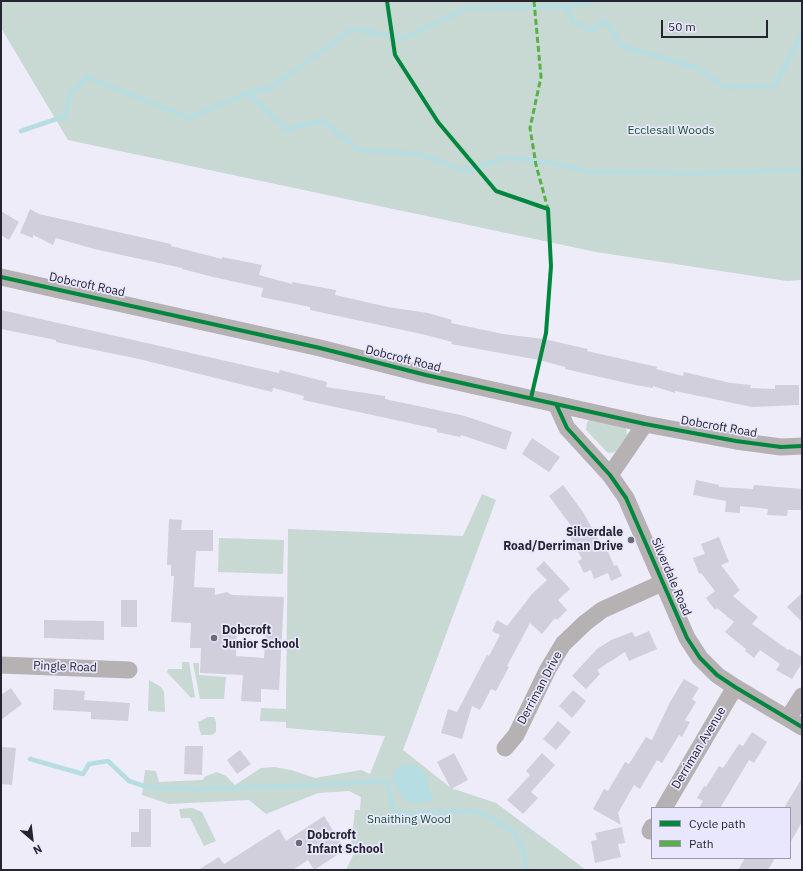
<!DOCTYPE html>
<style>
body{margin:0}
#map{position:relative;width:803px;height:871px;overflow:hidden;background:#edecf8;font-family:"IBM Plex Sans",sans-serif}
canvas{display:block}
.frame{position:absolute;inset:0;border:2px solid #262431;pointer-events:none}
.legend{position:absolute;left:651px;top:807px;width:140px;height:52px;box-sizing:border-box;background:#e9e7fd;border:1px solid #9b99ab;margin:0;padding:5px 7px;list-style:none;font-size:12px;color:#262431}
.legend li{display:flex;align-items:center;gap:8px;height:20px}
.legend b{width:20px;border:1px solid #9b99ab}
.north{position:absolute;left:12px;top:819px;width:40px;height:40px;-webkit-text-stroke:3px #e9e7fd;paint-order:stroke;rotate:152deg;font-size:11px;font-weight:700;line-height:16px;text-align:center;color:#262431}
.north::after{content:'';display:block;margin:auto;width:14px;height:18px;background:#262431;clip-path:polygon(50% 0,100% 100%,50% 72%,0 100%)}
.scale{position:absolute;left:661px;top:20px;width:107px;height:18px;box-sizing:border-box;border:2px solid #262431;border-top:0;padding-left:5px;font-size:12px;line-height:14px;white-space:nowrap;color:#262431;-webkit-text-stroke:3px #e9e7fd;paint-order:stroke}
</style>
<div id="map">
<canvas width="803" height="871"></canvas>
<div class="frame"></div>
<ul class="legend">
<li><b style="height:5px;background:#00873e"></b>Cycle path</li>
<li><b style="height:5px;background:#56b246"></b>Path</li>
</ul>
<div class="north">N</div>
<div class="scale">50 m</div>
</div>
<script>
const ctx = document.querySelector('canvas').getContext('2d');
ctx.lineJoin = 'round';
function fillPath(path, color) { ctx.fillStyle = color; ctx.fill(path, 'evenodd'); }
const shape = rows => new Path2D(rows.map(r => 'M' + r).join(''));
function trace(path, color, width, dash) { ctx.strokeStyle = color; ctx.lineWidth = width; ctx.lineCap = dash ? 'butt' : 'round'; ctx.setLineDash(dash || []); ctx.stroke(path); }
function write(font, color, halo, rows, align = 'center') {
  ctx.font = font + ' "IBM Plex Sans",sans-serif'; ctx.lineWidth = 3.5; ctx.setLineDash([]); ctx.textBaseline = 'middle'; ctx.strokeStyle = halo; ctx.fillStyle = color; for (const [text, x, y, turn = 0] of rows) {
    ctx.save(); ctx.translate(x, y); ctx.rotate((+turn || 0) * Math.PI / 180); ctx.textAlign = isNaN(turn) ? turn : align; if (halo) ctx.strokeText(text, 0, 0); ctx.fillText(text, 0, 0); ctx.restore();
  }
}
fillPath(shape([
 [1,1,802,1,802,280,787,281,596,252,68,140,1,28],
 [591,419,617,423,626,428,627,435,615,452,608,453,586,430,587,422],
 [482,494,496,500,403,750,451,788,496,803,586,870,346,870,354,853,355,844,351,844,355,810,360,810,361,797,349,791,318,793,266,814,249,800,169,804,142,795,145,770,156,771,159,782,202,780,206,776,217,772,226,776,235,785,261,768,274,767,291,770,315,778,361,770,370,774,385,736,286,728,286,722,260,721,261,708,286,709,288,529,463,536],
 [219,538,284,540,283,574,218,572],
 [182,662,189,662,195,697,191,698,167,672,168,669,182,669],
 [199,663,199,675,226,677,224,699,200,699,193,663],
 [149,680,161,687,164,692,165,712,148,711],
 [208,717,214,717,216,722,216,732,212,735,201,735,198,722],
 [192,808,202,812,216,841,204,846,190,818,181,818,179,809]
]), '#c8d8d2');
fillPath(shape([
 [403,764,417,766,425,774,433,800,419,804,404,800,393,781,394,769]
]), '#b6dde2');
trace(shape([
 [567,7,595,1],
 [247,93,270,88,353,29,405,38,466,8,567,7,572,21,592,31,604,20,624,47,696,67,725,87,774,86,802,34],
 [21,131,65,116,70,94,87,77,190,118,247,93,287,129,323,121,359,150,419,154,466,171,504,158,523,159,562,165,590,172,698,173,802,170],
 [30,759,83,774,89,764,108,761,129,781,147,787,197,789,315,785,387,781,394,813,475,811,490,817,515,833,524,852,526,870]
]), '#b6dde2', 4.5);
fillPath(shape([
 [30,209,39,214,171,244,171,246,222,259,222,257,262,265,259,275,292,284,292,282,336,290,335,295,388,307,428,313,452,320,451,323,503,334,544,339,588,349,587,351,657,367,656,369,683,376,684,372,731,383,751,385,750,388,775,389,775,385,799,385,799,405,752,407,675,391,675,393,653,386,653,388,635,385,565,369,565,367,539,360,451,344,452,342,426,335,310,310,310,307,261,297,263,288,213,277,182,269,182,268,94,249,56,238,53,245,33,235,33,238,20,233],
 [1,211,19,222,9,240,1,235],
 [1,310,279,373,280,370,327,382,326,387,385,396,385,399,465,416,512,432,506,450,461,435,460,437,437,432,437,429,303,400,304,396,273,388,272,392,139,359,56,342,56,340,1,329],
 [532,438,560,457,549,472,522,454],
 [696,480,719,485,719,487,753,489,754,485,802,489,802,510,788,510,787,516,767,515,768,509,740,506,740,513,725,512,726,501,693,495],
 [563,485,583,512,604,550,607,549,614,566,617,565,622,576,611,581,608,573,594,579,591,570,584,573,578,561,582,559,566,530,572,527,549,496],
 [169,519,182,520,181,530,213,530,213,551,196,551,194,587,215,588,215,595,227,592,232,595,284,597,279,690,261,689,261,702,241,701,243,675,200,673,201,648,190,648,191,623,171,622,174,576,171,576,171,565,167,565],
 [237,626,266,627,264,658,236,656],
 [719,537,729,562,721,565,740,590,733,596,758,617,752,624,788,650,789,649,802,657,802,663,792,679,776,670,780,664,760,650,754,658,745,651,746,649,725,632,734,622,717,608,715,610,706,598,715,591,701,573,699,574,693,558,705,554,701,544],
 [544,561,570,589,558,600,567,610,557,620,555,618,542,634,530,623,507,666,509,667,496,691,491,689,480,710,472,706,462,739,441,733,448,709,457,712,487,655,489,656,500,635,492,631,497,620,507,626,532,594,547,580,536,569],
 [802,593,802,622,787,607],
 [121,600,137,600,137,627,121,627],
 [44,620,104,621,104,640,44,638],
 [649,631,657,649,629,661,625,652,597,670,600,674,586,689,572,676,597,649,611,640,632,632,635,637],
 [684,679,699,688,692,699,696,702,685,720,690,722,682,737,679,735,662,763,657,760,640,789,634,785,618,813,621,825,593,809,604,789,608,791,625,762,629,764,646,737,652,740,670,702],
 [11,688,22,704,1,720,1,695],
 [54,689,85,691,84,700,130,703,128,721,91,719,91,712,53,710],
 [573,690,586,701,572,718,559,706],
 [558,721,571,732,556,750,543,739],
 [752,732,767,742,754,763,749,760,720,808,699,808,703,801,697,798,704,786,706,787,719,766,723,768,739,744,743,746],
 [185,746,203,746,202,775,184,774],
 [1,747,16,748,12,785,1,784],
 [240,750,251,764,237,774,227,760],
 [454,753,468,780,451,789,437,762],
 [542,753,555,765,531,792,538,798,523,814,507,800,530,775,526,771],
 [802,778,802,822,790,843,790,808,784,808],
 [139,809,151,809,151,847,131,847,131,832,139,832],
 [324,816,345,850,314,870,308,860,293,870,198,870,219,857,224,864,279,829,286,841],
 [622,827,625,843,618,844,621,857,595,863,591,841,597,840,595,833],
 [745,858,775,858,768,870,738,870]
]), '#d1cfdc');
trace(shape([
 [1,277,320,348,426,375,645,424,736,441,781,447,802,446],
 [556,404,567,428,610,475,626,498,687,638,700,658,717,675,735,687,802,727],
 [610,475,645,424],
 [1,665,129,670],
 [788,718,802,696],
 [505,748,516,735,548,669,563,644,585,623,602,610,662,583],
 [664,808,735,687],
 [650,831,652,827]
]), '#b6b1b3', 17);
trace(shape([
 [534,1,541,77,530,128,536,165,548,209]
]), '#56b246', 3, [6, 3]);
trace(shape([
 [387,1,395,55,438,122,496,191,548,209,551,266,546,333,531,398],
 [1,277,320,348,426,375,645,424,736,441,781,447,802,446],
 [556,404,567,428,610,475,626,498,687,638,700,658,717,675,735,687,802,727]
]), '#00873e', 4);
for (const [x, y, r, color] of [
 [631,540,4,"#6c6a77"],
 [214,638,4,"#6c6a77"],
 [299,843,4,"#6c6a77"]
]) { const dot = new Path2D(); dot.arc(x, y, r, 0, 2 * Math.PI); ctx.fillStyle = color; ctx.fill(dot); trace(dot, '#e9e7fd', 1.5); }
write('12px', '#155531', '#e9e7fd', [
 ["Ecclesall Woods",671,131],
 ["Snaithing Wood",409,820]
]);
write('12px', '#262431', '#e9e7fd', [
 ["Dobcroft Road",87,285,12],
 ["Dobcroft Road",403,359,14],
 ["Dobcroft Road",719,427,10],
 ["Silverdale Road",671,577,67],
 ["Pingle Road",65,667,2],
 ["Derriman Drive",540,688,-62],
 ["Derriman Avenue",699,748,-59]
]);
write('bold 12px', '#262431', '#e9e7fd', [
 ["Silverdale",623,533,"right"],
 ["Road/Derriman Drive",623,547,"right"],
 ["Dobcroft",222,631],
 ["Junior School",222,645],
 ["Dobcroft",307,836],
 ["Infant School",307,850]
], 'left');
</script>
